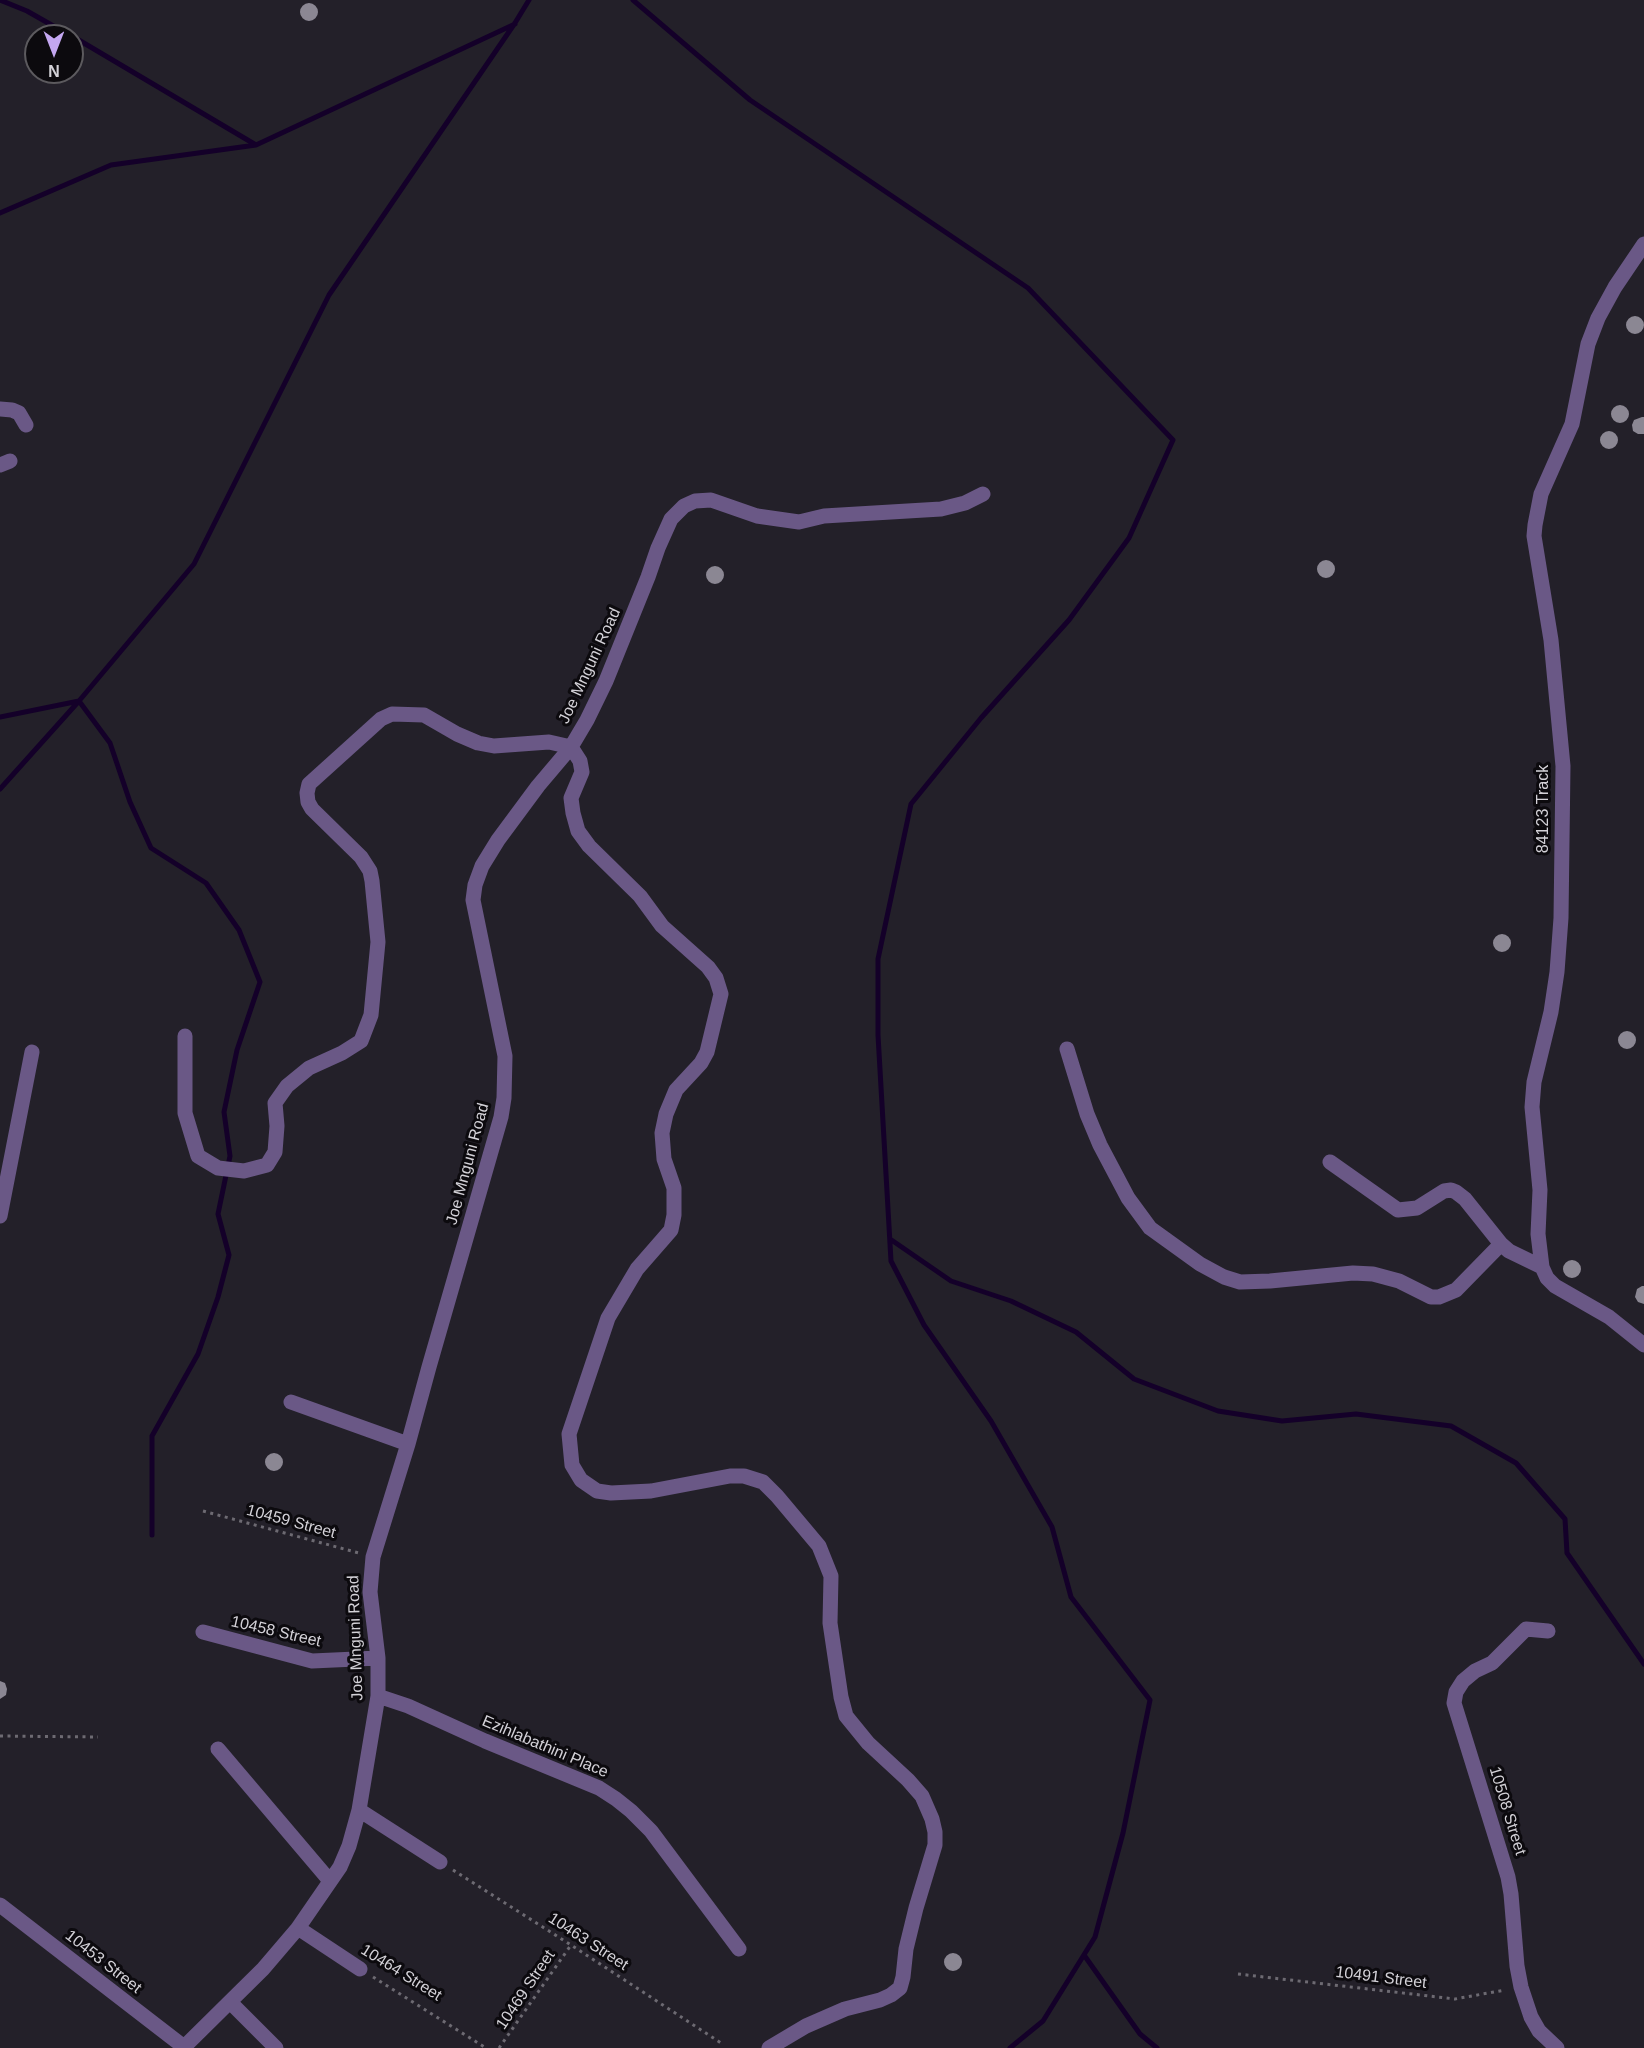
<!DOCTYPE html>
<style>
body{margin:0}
#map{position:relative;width:1644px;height:2048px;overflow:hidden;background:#232029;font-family:Arial,sans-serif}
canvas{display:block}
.north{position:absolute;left:24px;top:24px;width:60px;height:60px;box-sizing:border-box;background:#0c0a0e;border:2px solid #5c5a5e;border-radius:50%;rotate:180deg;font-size:16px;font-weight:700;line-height:24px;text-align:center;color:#d3d1d7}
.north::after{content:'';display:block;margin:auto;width:21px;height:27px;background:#c4a7f1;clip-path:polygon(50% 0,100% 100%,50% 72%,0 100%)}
</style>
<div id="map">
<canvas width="1644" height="2048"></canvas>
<div class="north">N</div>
</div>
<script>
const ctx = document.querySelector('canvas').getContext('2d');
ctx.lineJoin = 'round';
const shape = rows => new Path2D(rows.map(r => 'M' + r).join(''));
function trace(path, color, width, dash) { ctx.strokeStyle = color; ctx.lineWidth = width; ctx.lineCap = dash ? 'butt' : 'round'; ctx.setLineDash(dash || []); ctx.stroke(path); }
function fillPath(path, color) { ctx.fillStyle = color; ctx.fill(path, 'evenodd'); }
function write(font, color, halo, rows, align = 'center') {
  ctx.font = font + ' Arial,sans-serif'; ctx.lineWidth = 6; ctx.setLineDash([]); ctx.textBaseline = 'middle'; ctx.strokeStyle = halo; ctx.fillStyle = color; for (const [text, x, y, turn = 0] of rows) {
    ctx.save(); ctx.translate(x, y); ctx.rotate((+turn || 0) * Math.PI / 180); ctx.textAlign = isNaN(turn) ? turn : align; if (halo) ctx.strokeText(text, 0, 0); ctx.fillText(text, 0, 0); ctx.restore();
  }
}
trace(shape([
 [0,0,27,11,71,36],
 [633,0,750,100,1028,288,1173,440,1129,538,1069,620,981,718,911,804,878,959,878,1035,891,1261,924,1325,991,1421,1052,1527,1071,1597,1150,1700,1123,1833,1095,1937,1043,2021,1010,2048],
 [72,36,256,145],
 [0,213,111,165,256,145,515,24],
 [0,717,79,701,110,743,130,802,151,848,206,883,239,930,260,982,237,1050,224,1112,230,1156,218,1214,229,1255,218,1297,198,1354,152,1436,152,1535],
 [0,789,79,701,194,564,329,295,515,23,529,0],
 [890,1239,951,1281,1011,1301,1076,1332,1134,1379,1218,1411,1282,1421,1356,1414,1451,1426,1516,1463,1565,1519,1567,1553,1644,1664],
 [1084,1955,1140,2034,1157,2048]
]), '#140029', 5);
fillPath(shape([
 '300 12a9 9 0 1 1 18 0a9 9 0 1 1-18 0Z',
 '1626 325a9 9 0 1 1 18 0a9 9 0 1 1-18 0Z',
 '1611 414a9 9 0 1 1 18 0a9 9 0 1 1-18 0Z',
 [1642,417,1644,417,1644,434,1638,434,1633,431,1632,425,1634,420],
 '1600 440a9 9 0 1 1 18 0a9 9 0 1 1-18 0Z',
 '1317 569a9 9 0 1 1 18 0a9 9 0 1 1-18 0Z',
 '706 575a9 9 0 1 1 18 0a9 9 0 1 1-18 0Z',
 '1493 943a9 9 0 1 1 18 0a9 9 0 1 1-18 0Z',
 '1618 1040a9 9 0 1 1 18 0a9 9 0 1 1-18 0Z',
 '1563 1269a9 9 0 1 1 18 0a9 9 0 1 1-18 0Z',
 [1642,1286,1644,1286,1644,1304,1638,1302,1635,1297,1637,1289],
 '265 1462a9 9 0 1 1 18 0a9 9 0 1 1-18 0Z',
 [0,1681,5,1683,7,1689,6,1695,0,1699],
 '944 1962a9 9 0 1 1 18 0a9 9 0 1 1-18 0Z'
]), '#8b8793');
trace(shape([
 [203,1511,359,1553],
 [0,1736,98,1737],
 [453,1870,571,1945,721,2043],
 [1238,1974,1455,1999,1505,1990],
 [373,1977,486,2048],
 [499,2048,571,1945]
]), '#6d6a72', 3, [3, 4.5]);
trace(shape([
 [1644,244,1615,287,1598,318,1588,344,1572,424,1541,494,1535,525,1534,536,1551,640,1563,766,1561,918,1557,972,1551,1012,1534,1082,1532,1107,1540,1190,1538,1234,1542,1267,1547,1278,1555,1286,1609,1317,1644,1345],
 [0,409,12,410,19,413,26,425],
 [0,465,10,461],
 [185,1036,185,1113,198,1156,218,1168,244,1171,267,1165,275,1152,277,1126,275,1103,287,1086,309,1068,342,1053,361,1041,371,1015,378,942,372,881,370,871,361,857,312,809,308,802,307,793,309,784,381,719,392,714,424,715,457,734,478,743,494,746,549,742,571,747,580,761,582,772,571,798,573,813,578,831,589,846,640,896,662,926,708,967,716,978,721,994,707,1052,701,1063,676,1090,666,1114,662,1133,664,1159,674,1188,674,1215,671,1230,637,1269,608,1318,569,1434,572,1465,581,1480,597,1491,611,1493,651,1491,730,1476,744,1476,763,1482,777,1496,819,1546,831,1576,830,1623,841,1697,846,1716,868,1743,908,1780,922,1796,932,1819,935,1832,935,1845,916,1908,906,1949,903,1977,900,1988,891,1995,880,2000,845,2009,806,2026,769,2048],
 [1067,1049,1087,1114,1100,1145,1128,1198,1150,1228,1200,1264,1224,1277,1240,1282,1270,1281,1353,1273,1373,1274,1399,1281,1431,1297,1439,1297,1456,1290,1501,1244],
 [1330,1162,1398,1210,1417,1208,1444,1191,1451,1190,1456,1192,1465,1199,1501,1244,1509,1251,1542,1267],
 [0,1216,32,1052],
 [291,1402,408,1444],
 [1548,1631,1526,1629,1492,1663,1475,1671,1463,1681,1456,1692,1454,1703,1508,1877,1511,1894,1517,1966,1521,1987,1531,2017,1539,2031,1557,2048],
 [203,1632,312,1661,378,1658],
 [378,1696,408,1706,485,1741,599,1788,616,1799,631,1811,651,1831,739,1949],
 [218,1749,330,1881],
 [359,1810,440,1862],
 [0,1905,184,2047],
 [298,1928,360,1969],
 [231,2003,276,2048],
 [183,2048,263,1969,298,1928,340,1867,349,1846,359,1810,378,1696,378,1658,370,1592,373,1557,408,1444,429,1367,501,1117,504,1098,505,1056,473,900,475,885,482,866,498,840,538,786,571,747,587,720,606,681,648,577,658,548,671,519,684,506,695,501,711,500,757,516,799,522,824,516,941,509,965,503,983,494]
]), '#6a5886', 15);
write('16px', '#d3d1d7', '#0c0a0e', [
 ["Joe Mnguni Road",590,666,-65],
 ["84123 Track",1544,809,-90],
 ["Joe Mnguni Road",468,1164,-75],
 ["10459 Street",291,1522,15],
 ["10458 Street",276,1632,13],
 ["Joe Mnguni Road",356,1638,-92],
 ["Ezihlabathini Place",545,1747,23],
 ["10508 Street",1507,1811,73],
 ["10463 Street",588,1942,33],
 ["10453 Street",103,1962,38],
 ["10464 Street",401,1973,32],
 ["10491 Street",1381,1978,7],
 ["10469 Street",526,1990,-56]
]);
</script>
